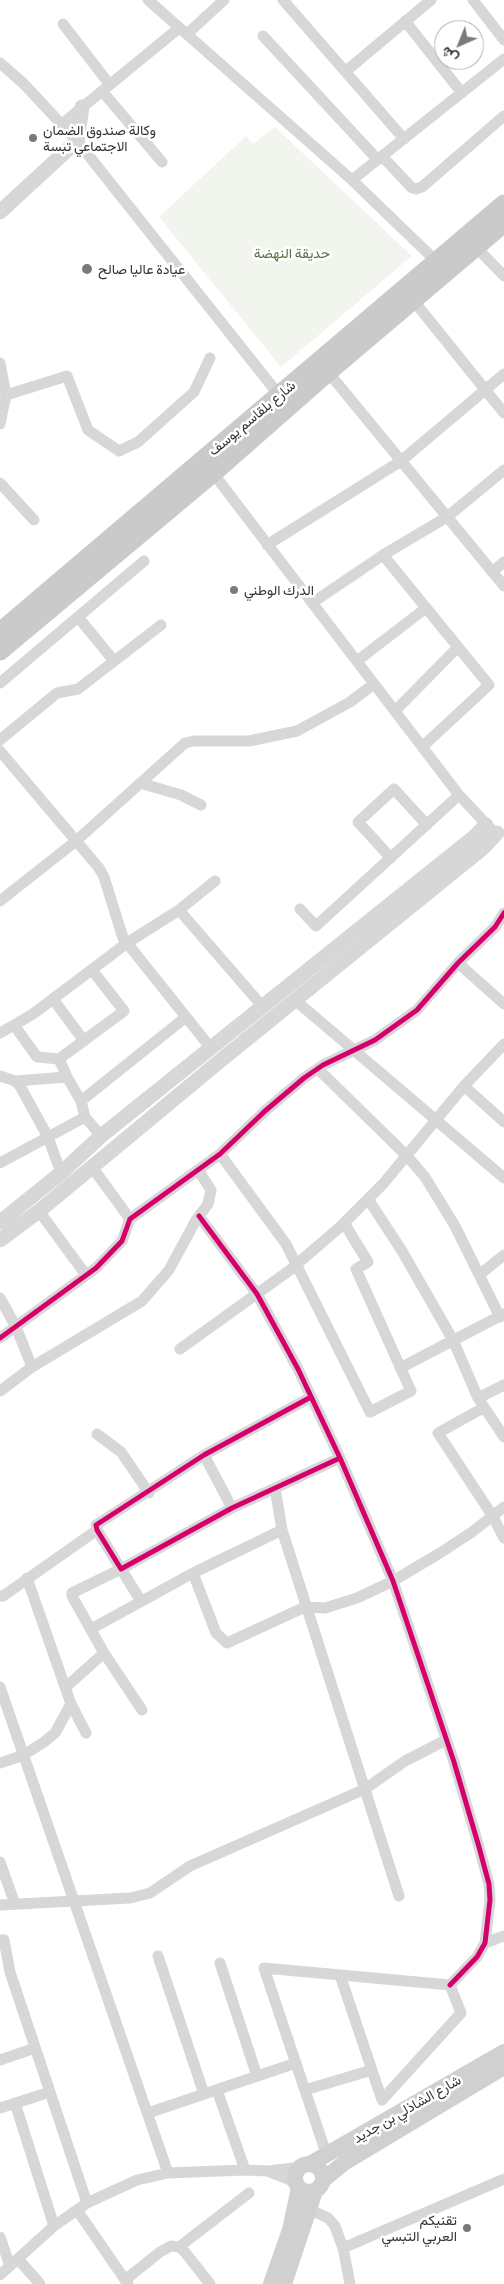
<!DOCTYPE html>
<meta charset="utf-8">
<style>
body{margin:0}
#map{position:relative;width:504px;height:2284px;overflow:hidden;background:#fff;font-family:Commissioner,Vazirmatn,sans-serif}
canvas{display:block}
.north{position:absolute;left:434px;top:20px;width:50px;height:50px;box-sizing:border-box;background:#fff;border:1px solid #adadad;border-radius:50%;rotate:224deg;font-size:14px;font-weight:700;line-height:20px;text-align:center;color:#333}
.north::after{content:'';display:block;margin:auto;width:18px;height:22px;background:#7a7a7a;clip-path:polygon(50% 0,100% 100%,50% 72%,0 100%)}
</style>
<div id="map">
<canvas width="504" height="2284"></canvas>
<div class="north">ش</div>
</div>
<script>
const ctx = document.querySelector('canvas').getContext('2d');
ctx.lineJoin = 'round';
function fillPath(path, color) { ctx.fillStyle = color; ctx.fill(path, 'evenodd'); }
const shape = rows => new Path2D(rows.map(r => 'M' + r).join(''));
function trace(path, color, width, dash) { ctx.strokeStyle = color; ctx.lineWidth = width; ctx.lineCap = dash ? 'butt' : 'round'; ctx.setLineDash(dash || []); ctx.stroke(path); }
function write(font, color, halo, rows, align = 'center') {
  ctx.font = font + ' Commissioner,Vazirmatn,sans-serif'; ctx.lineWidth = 5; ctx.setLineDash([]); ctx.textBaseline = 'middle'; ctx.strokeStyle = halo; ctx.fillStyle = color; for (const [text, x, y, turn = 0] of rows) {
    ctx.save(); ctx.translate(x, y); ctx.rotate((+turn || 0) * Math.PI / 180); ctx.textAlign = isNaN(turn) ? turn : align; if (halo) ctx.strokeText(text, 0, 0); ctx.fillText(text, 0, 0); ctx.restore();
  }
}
fillPath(shape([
 [275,127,412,256,281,367,159,217,246,136,253,144]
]), '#f1f5ed');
trace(shape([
 [148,0,352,180,436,261],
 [283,0,404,139],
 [473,0,504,40],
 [405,21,462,93],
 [63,24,110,85],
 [187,34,224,0],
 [263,36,378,160],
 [0,63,24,84,77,141,279,395],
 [346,71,431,0],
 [102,91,162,162],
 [62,124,179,28],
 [382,156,412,188,416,189,422,187,504,116],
 [352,180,504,59],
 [476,247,504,276],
 [413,300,504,413],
 [0,363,6,395,0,424],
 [328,372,504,586],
 [6,395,67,376,88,430,119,451,138,442,194,392,210,358],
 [213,473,459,795,491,829],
 [0,483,34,520],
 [267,545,401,461,504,374],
 [383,555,489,685,422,747],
 [492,572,504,562],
 [312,603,383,555,447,517,504,470],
 [78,617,114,661],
 [357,661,426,608],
 [0,683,144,561],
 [395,711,458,647],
 [0,740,57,693,78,689,161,625],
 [0,751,99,868,104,877,123,938,210,1047],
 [140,783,181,795,201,805],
 [391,858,358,822,394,789,427,825],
 [0,901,76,841,185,743,194,741,249,741,297,731,350,702,374,684],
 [300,909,316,926,459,795],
 [179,910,263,1007],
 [458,963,504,1004],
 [53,999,84,1041],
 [295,1000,504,1178],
 [14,1025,37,1057,59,1059],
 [0,1033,33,1014,127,943,179,910,215,881],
 [318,1069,407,1156,425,1177,455,1226,500,1317],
 [0,1076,15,1081,20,1086,48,1137,61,1173],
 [67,1077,59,1059,124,1011,92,970],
 [15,1081,67,1077,81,1101,85,1117,101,1136],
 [464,1086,504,1122],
 [81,1101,186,1017],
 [220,1154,286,1244,370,1412,411,1391,356,1269,368,1262,344,1223],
 [0,1163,85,1117],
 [92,1167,130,1219],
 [368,1199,402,1251,453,1340,478,1398,504,1437],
 [39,1211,86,1275],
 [199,1216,257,1294,298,1369,340,1458,393,1581,454,1762,479,1847,489,1884,490,1900,485,1943,477,1957,450,1985],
 [479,1275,504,1255],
 [0,1298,16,1327,32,1367,142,1301,169,1270,196,1220,208,1204,211,1190,198,1170],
 [0,1338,96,1268,122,1241,130,1219,220,1154,265,1111,304,1078,323,1065,375,1040,417,1010,458,963,495,927,504,913],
 [180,1349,290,1270,340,1227,383,1184,464,1086,504,1044],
 [400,1368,504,1314],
 [0,1391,32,1367],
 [311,1397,204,1455,96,1525,97,1530,121,1569,232,1508,340,1458],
 [478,1398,504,1385],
 [483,1408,438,1433,492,1515,504,1538],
 [97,1434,121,1452,149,1493],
 [204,1455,232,1508],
 [275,1488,282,1530],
 [193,1573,216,1633,227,1643,305,1607,325,1608,357,1598,393,1581,440,1553,472,1532,504,1507],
 [27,1578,71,1704,86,1733],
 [0,1596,3,1596,97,1530],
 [91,1629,193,1573,282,1530,399,1896],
 [104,1653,72,1596,72,1593,121,1569,141,1601],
 [0,1687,168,2173],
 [66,1687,104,1653,142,1710],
 [0,1763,24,1755,44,1742,55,1733,71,1704],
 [0,1862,15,1904],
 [0,1905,130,1898,150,1893,190,1866,365,1789,405,1761,446,1740],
 [0,1940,4,1940,10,1972,87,2203],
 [485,1943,504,1936],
 [158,1956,204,2094],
 [220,1963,257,2076],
 [340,1975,382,2100,461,2013,450,1985],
 [0,2060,35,2048],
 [217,2090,245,2170],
 [305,2090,372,2070],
 [15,2103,54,2226],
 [0,2108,50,2092],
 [148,2113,296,2063],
 [327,2156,264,1968,450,1985],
 [270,2172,296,2182],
 [309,2209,328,2218,335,2226,343,2248,350,2284],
 [77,2210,128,2284],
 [0,2237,10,2266],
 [179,2247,249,2193],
 [343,2248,504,2179],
 [18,2259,40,2284],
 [0,2275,54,2226,87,2203,137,2180,168,2173,245,2170,268,2171,302,2167],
 [125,2280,160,2252,171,2246,179,2247,184,2251,210,2284]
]), '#d7d7d7', 11);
trace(shape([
 [0,212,77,141,82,107],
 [0,1222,61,1173,101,1136,474,837,486,825],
 [0,1240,39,1211,221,1060,483,848,497,833]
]), '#d7d7d7', 15);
trace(shape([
 [310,2164,504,2052],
 '295 2178a14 14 0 1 1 28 0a14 14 0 1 1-28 0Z',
 [323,2180,344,2163,504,2067],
 [271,2284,290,2230,299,2188],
 [284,2284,315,2191]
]), '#d0d0d0', 16);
trace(shape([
 [0,632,504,204],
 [0,651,213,473,328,372,504,223]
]), '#cacaca', 19);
trace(shape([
 [199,1216,257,1294,298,1369,340,1458,393,1581,454,1762,479,1847,489,1884,490,1900,485,1943,477,1957,450,1985],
 [0,1338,96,1268,122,1241,130,1219,220,1154,265,1111,304,1078,323,1065,375,1040,417,1010,458,963,495,927,504,913],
 [311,1397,204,1455,96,1525,97,1530,121,1569,232,1508,340,1458]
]), '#d6006c', 5);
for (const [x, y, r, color] of [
 [33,138,5,"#7a7a7a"],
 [87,269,6,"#7a7a7a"],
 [234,590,5,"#7a7a7a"],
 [467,2228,5,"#7a7a7a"]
]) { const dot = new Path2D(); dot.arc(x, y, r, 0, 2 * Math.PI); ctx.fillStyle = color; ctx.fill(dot); trace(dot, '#fff', 2); }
write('14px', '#333', '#fff', [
 ["وكالة صندوق الضمان",43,130],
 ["الاجتماعي تبسة",43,146],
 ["عيادة عاليا صالح",98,269],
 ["الدرك الوطني",244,590],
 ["تقنيكم",457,2220,"right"],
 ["العربي التبسي",457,2236,"right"]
], 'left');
write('14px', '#56703f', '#fff', [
 ["حديقة النهضة",292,253]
]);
write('14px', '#333', '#fff', [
 ["شارع بلقاسم يوسف",252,418,-40],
 ["شارع الشاذلي بن جديد",407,2109,-30]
]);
</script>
